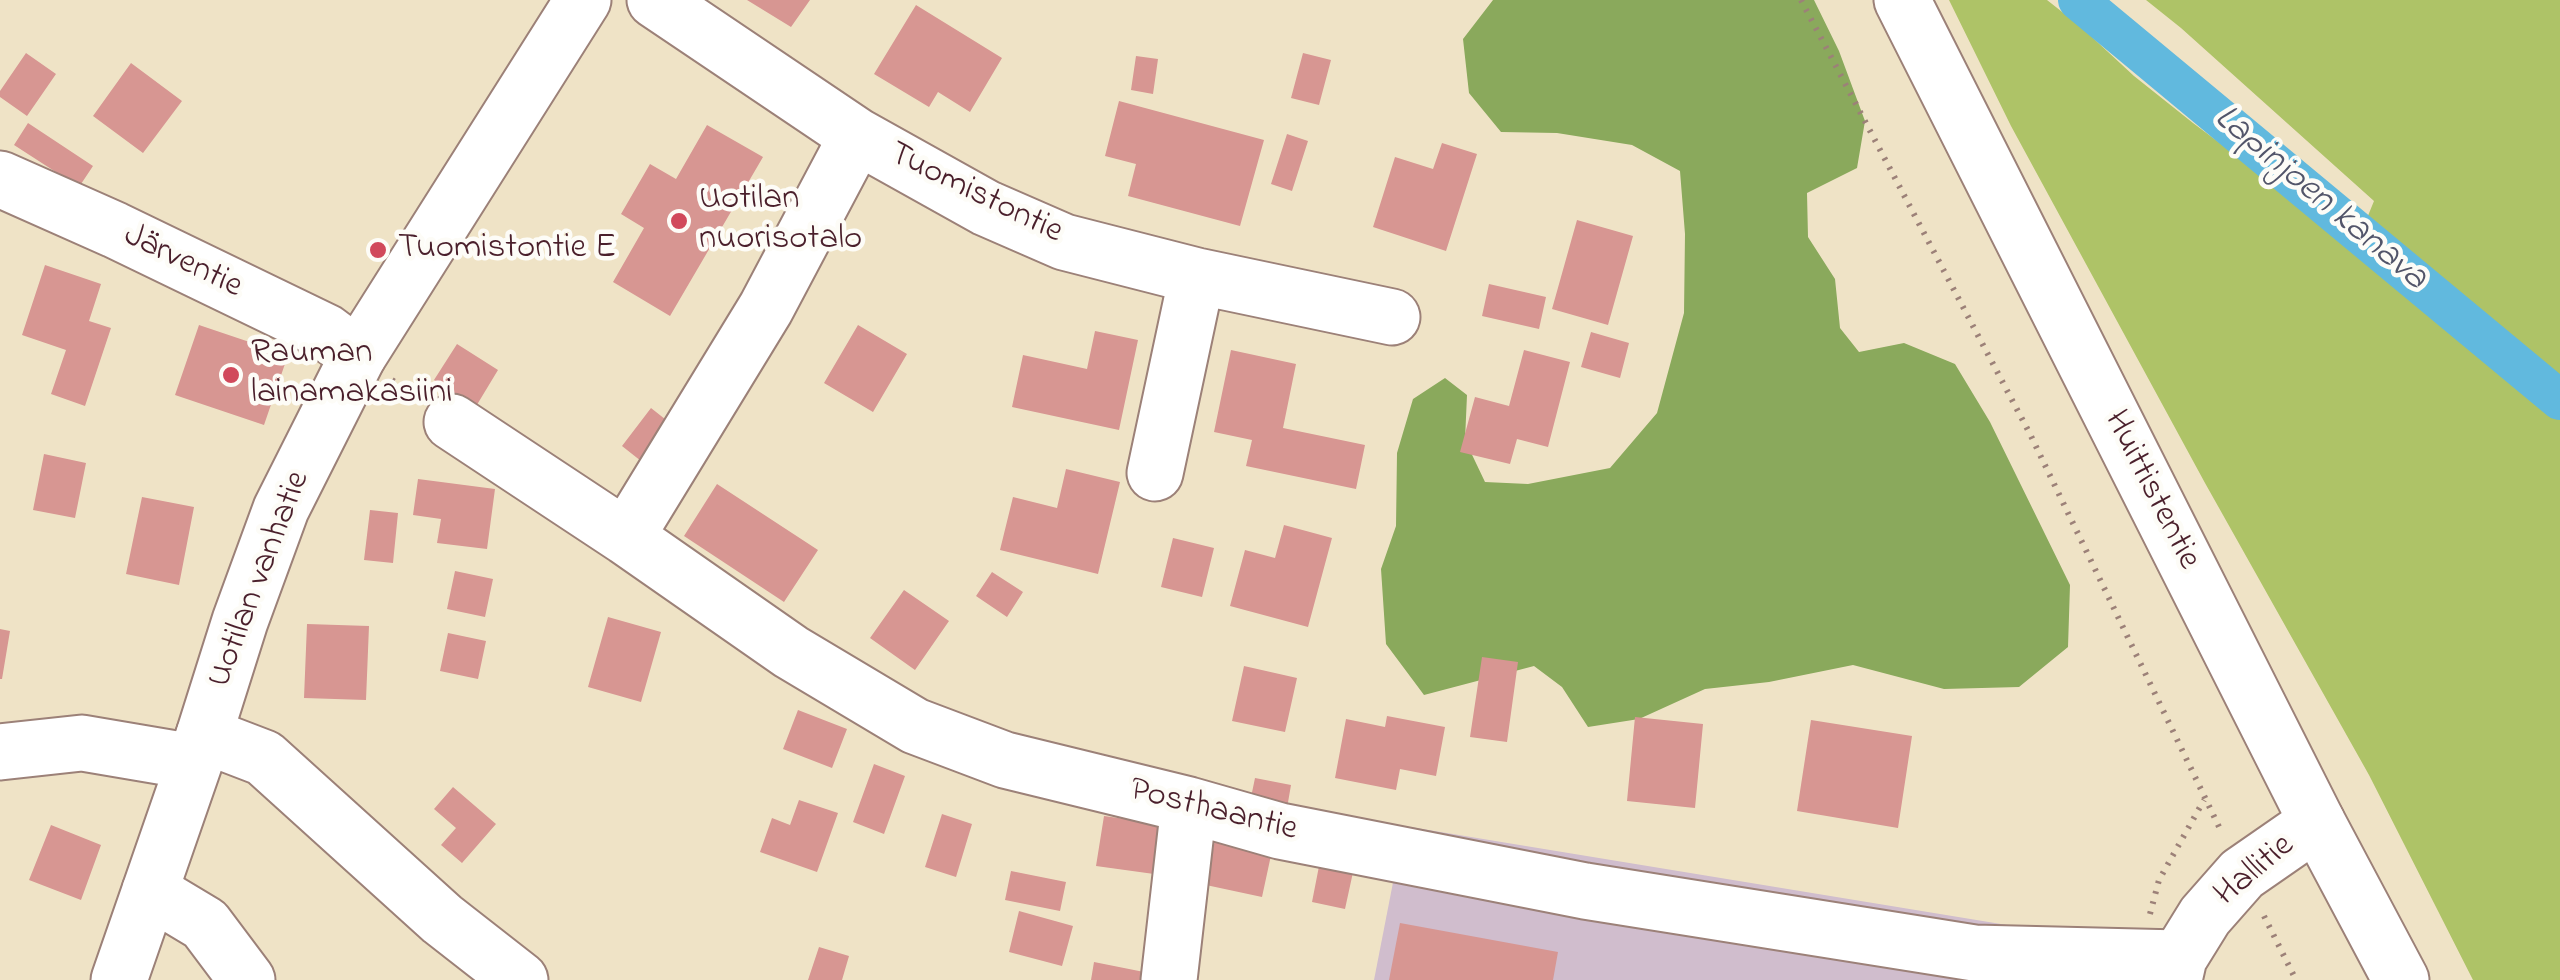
<!DOCTYPE html>
<meta charset="utf-8">
<style>
body{margin:0}
canvas{display:block;background:#efe3c6}
</style>
<canvas width="2560" height="980"></canvas>
<script>
const ctx = document.querySelector('canvas').getContext('2d');
ctx.lineJoin = 'round';
function fillPath(path, color) { ctx.fillStyle = color; ctx.fill(path, 'evenodd'); }
const shape = rows => new Path2D(rows.map(r => 'M' + r).join(''));
function trace(path, color, width, dash) { ctx.strokeStyle = color; ctx.lineWidth = width; ctx.lineCap = dash ? 'butt' : 'round'; ctx.setLineDash(dash || []); ctx.stroke(path); }
function write(font, color, halo, rows, align = 'center') {
  ctx.font = font + ' "Indie Flower",sans-serif'; ctx.lineWidth = 9; ctx.setLineDash([]); ctx.textBaseline = 'middle'; ctx.strokeStyle = halo; ctx.fillStyle = color; for (const [text, x, y, turn = 0] of rows) {
    ctx.save(); ctx.translate(x, y); ctx.rotate((+turn || 0) * Math.PI / 180); ctx.textAlign = isNaN(turn) ? turn : align; if (halo) ctx.strokeText(text, 0, 0); ctx.fillText(text, 0, 0); ctx.restore();
  }
}
fillPath(shape([
 [1404,826,2074,936,2168,980,1374,980]
]), '#d0bdcd');
fillPath(shape([
 [1949,0,2047,0,2080,26,2134,76,2193,123,2332,227,2354,250,2374,201,2181,28,2146,0,2560,0,2560,980,2473,980,2369,775,2205,483,2011,126]
]), '#aec367');
fillPath(shape([
 [1493,0,1814,0,1839,51,1865,121,1857,168,1807,193,1808,237,1835,279,1840,328,1859,352,1904,343,1955,364,1990,422,2070,585,2068,647,2019,687,1944,689,1853,665,1769,682,1705,689,1639,719,1588,727,1562,687,1534,666,1424,695,1386,644,1381,569,1396,526,1397,453,1413,399,1445,378,1467,395,1465,440,1485,482,1528,484,1610,468,1657,413,1684,313,1685,234,1680,171,1632,145,1557,133,1501,132,1469,93,1463,39]
]), '#8aa95c');
trace(shape([
 [2078,0,2560,400]
]), '#61b9de', 40);
fillPath(shape([
 [747,0,810,0,791,27],
 [916,5,1002,58,970,112,938,92,929,107,874,74],
 [26,53,56,74,27,116,0,97,0,91],
 [1303,53,1331,60,1319,105,1291,98],
 [1136,56,1158,59,1153,94,1131,90],
 [131,63,182,101,143,153,93,116],
 [1119,101,1264,140,1240,226,1128,196,1136,164,1105,156],
 [28,123,93,166,79,187,14,145],
 [707,125,763,157,670,316,613,282,644,228,621,214,650,164,676,179],
 [1287,134,1308,141,1292,191,1271,184],
 [1442,143,1477,154,1446,251,1373,227,1395,157,1433,169],
 [1577,220,1633,236,1608,325,1552,309],
 [45,265,101,284,89,321,111,328,85,406,51,394,66,350,22,335],
 [1489,284,1546,297,1539,329,1482,316],
 [199,325,288,355,264,425,175,395],
 [858,325,907,354,873,412,824,383],
 [1095,331,1138,340,1119,430,1012,407,1023,355,1087,369],
 [1591,332,1629,343,1620,378,1581,367],
 [457,344,498,370,475,408,434,380],
 [1231,350,1296,364,1283,428,1365,445,1356,489,1246,466,1252,440,1214,432],
 [1524,350,1570,362,1548,447,1517,439,1510,464,1460,452,1475,397,1509,406],
 [651,408,675,427,646,465,622,446],
 [44,454,86,463,75,518,33,510],
 [1066,469,1120,482,1098,574,1000,550,1013,497,1057,508],
 [418,479,495,489,487,549,437,543,441,519,413,515],
 [717,484,818,550,784,602,684,536],
 [142,497,194,507,179,585,126,574],
 [370,510,398,513,393,563,364,560],
 [1284,525,1332,538,1308,627,1230,606,1245,550,1275,558],
 [1173,538,1214,548,1202,597,1161,587],
 [455,571,493,579,485,617,447,609],
 [992,572,1023,592,1007,617,976,596],
 [904,590,949,621,915,670,870,638],
 [608,617,661,632,641,702,588,687],
 [307,624,369,626,366,700,304,698],
 [0,629,10,631,2,679,0,679],
 [448,633,486,641,478,679,440,671],
 [1482,657,1518,662,1507,742,1470,737],
 [1244,666,1297,678,1285,732,1232,721],
 [798,710,847,729,832,768,783,749],
 [1387,716,1445,727,1436,776,1400,769,1396,790,1335,778,1346,719,1385,727],
 [1635,717,1703,724,1695,808,1627,801],
 [1811,720,1912,736,1898,828,1797,811],
 [874,764,905,776,884,834,853,822],
 [1255,778,1291,785,1286,814,1249,807],
 [453,787,496,824,462,863,441,845,456,828,434,809],
 [799,800,838,813,817,872,760,852,772,818,790,825],
 [942,814,972,824,956,877,925,867],
 [1104,816,1161,824,1154,874,1096,866],
 [51,825,101,845,81,900,29,880],
 [1216,834,1273,846,1262,897,1206,885],
 [1321,856,1355,863,1345,909,1312,902],
 [1011,871,1066,882,1060,911,1005,900],
 [1019,911,1073,926,1062,966,1009,952],
 [1400,923,1558,952,1553,980,1389,980],
 [819,947,849,956,842,980,808,980],
 [1094,962,1149,973,1148,980,1091,980]
]), '#d79692');
const minor = shape([
 [655,0,857,136,986,208,1064,242,1197,276,1392,317],
 [0,179,115,230,326,332,358,356],
 [452,422,626,537,791,652,915,726,1005,760,1189,805,1280,831,1585,891,1974,953,2179,958],
 [1155,473,1197,276],
 [626,537,766,308,857,136],
 [204,735,264,758,442,919,520,980],
 [0,752,82,743,194,762],
 [150,891,205,924,247,980],
 [1169,980,1189,805],
 [2174,980,2179,958,2205,916,2242,874,2317,822]
]);
const major = shape([
 [119,980,204,735,240,621,281,509,358,356,583,0]
]);
const highway = shape([
 [1902,0,2317,822,2401,980]
]);
trace(minor, '#9c8178', 59);
trace(major, '#9c8178', 59);
trace(highway, '#9c8178', 59);
trace(shape([
 [1801,0,2030,434,2222,833],
 [392,380,419,399],
 [2150,914,2159,880,2204,800],
 [2264,916,2296,980]
]), '#9c8178', 6, [2.5, 8]);
trace(minor, '#fff', 55);
trace(major, '#fff', 55);
trace(highway, '#fff', 55);
for (const [x, y, r, color] of [
 [679,221,10,"#d1495b"],
 [378,250,10,"#d1495b"],
 [231,375,10,"#d1495b"]
]) { const dot = new Path2D(); dot.arc(x, y, r, 0, 2 * Math.PI); ctx.fillStyle = color; ctx.fill(dot); trace(dot, '#fdfcf7', 4); }
write('35px', '#4a1f2b', '#fdfcf7', [
 ["Tuomistontie",975,195,26],
 ["Järventie",182,263,26],
 ["Huittistentie",2150,491,63],
 ["Uotilan vanhatie",261,580,-69],
 ["Posthaantie",1213,812,14],
 ["Hallitie",2256,872,-40]
]);
write('35px', '#4a1f2b', '#fdfcf7', [
 ["Uotilan",699,201],
 ["nuorisotalo",699,241],
 ["Tuomistontie E",398,250],
 ["Rauman",251,355],
 ["lainamakasiini",251,395]
], 'left');
write('italic 38px', '#52556a', '#fdfcf7', [
 ["Lapinjoen kanava",2319,200,40]
]);
</script>
